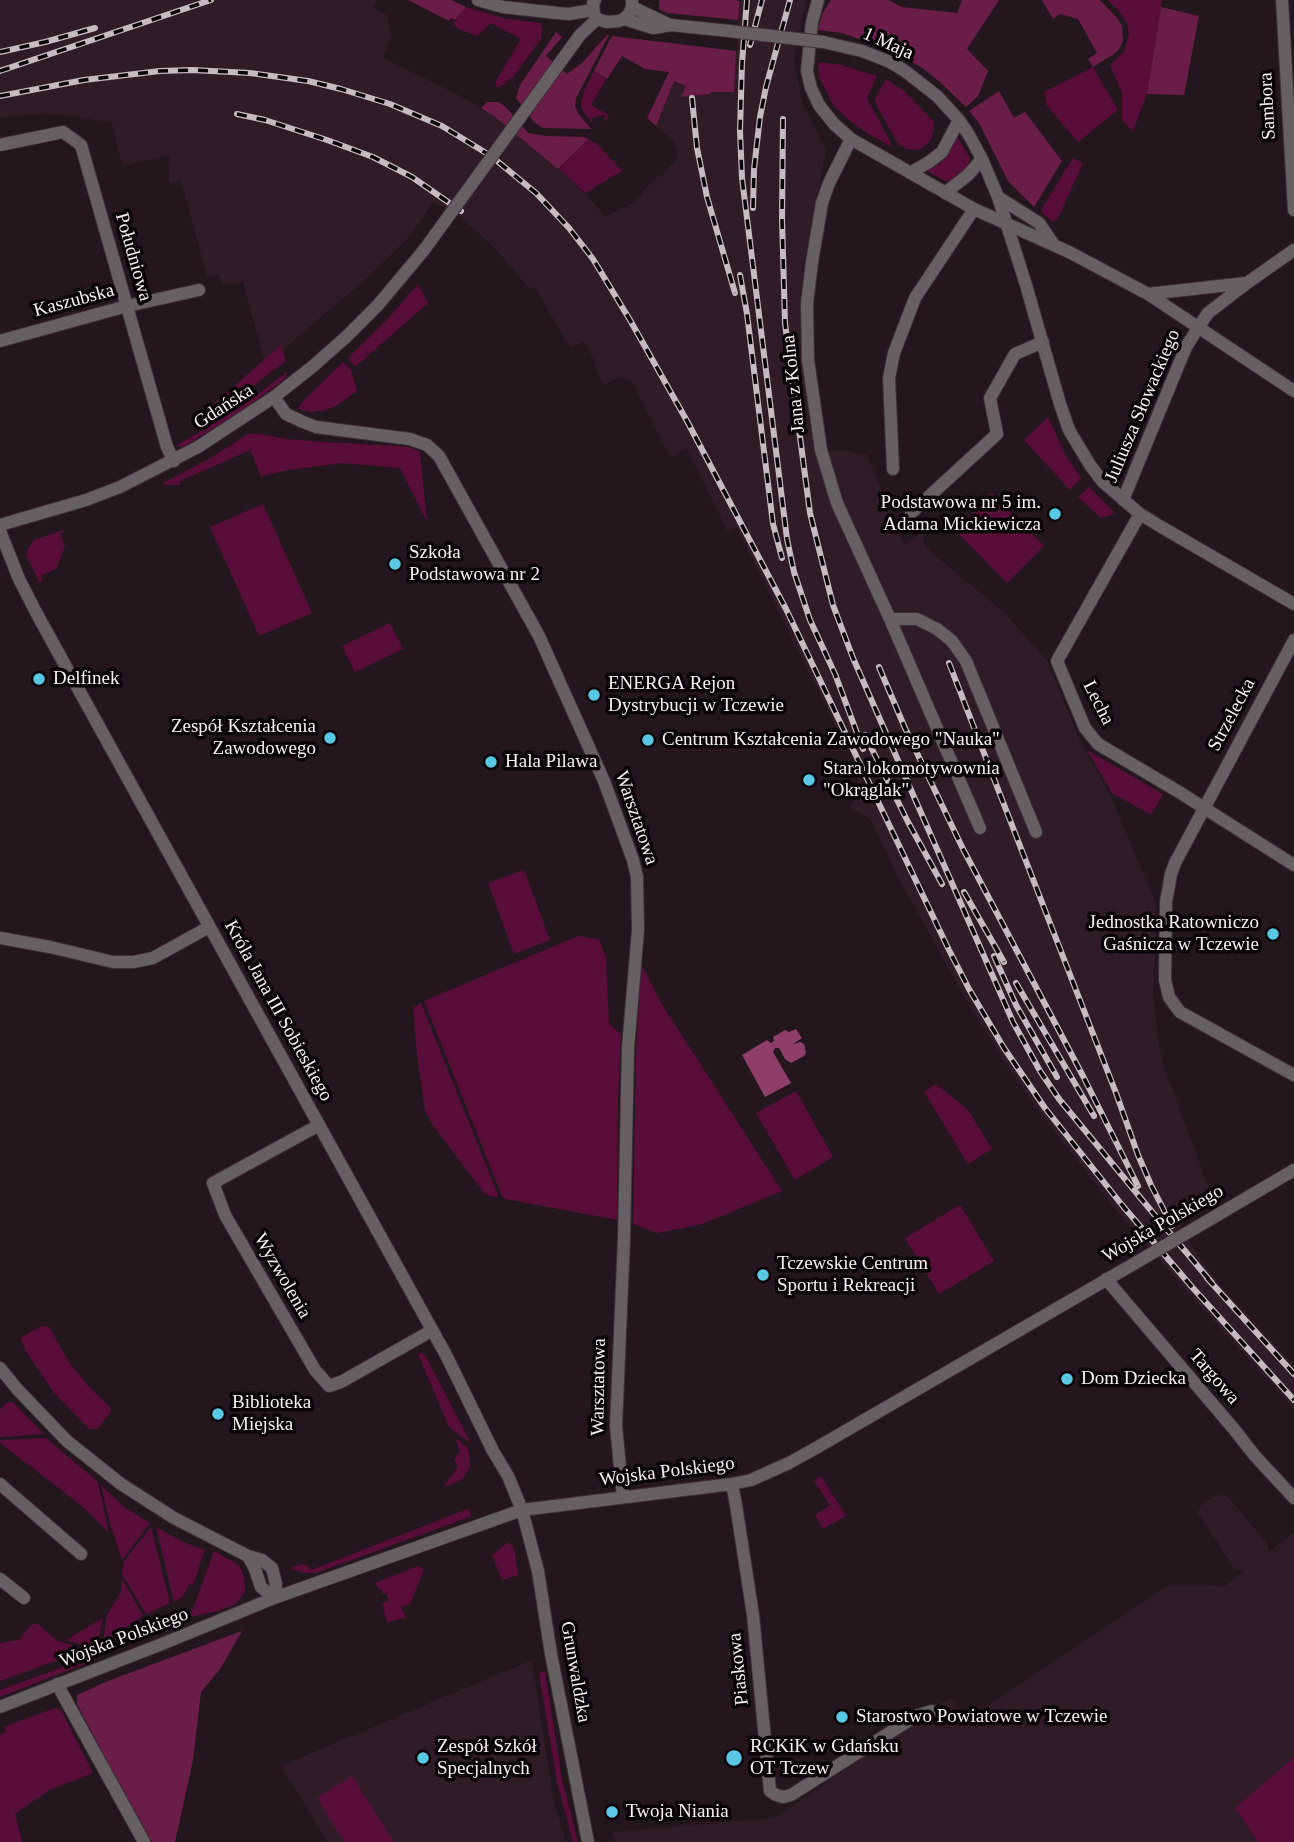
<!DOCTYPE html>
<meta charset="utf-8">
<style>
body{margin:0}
canvas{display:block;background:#24161d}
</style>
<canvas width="1294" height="1842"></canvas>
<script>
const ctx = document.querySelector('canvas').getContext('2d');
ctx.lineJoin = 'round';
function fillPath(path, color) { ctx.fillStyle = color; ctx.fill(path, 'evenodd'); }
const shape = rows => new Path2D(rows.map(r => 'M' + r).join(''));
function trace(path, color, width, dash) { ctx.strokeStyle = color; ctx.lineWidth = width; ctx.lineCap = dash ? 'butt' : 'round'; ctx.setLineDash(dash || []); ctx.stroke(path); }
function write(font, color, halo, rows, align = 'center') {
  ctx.font = font + ' "Times New Roman",serif'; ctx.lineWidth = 7; ctx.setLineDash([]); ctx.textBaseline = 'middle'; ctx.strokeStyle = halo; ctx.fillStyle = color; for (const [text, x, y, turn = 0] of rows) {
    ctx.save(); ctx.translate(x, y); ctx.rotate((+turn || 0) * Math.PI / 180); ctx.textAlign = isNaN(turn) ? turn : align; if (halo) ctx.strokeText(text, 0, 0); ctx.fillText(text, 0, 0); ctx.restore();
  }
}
fillPath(shape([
 [0,0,377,0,373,7,387,15,392,36,383,58,451,91,494,116,559,169,594,203,604,217,635,202,645,189,659,175,661,177,675,161,678,151,672,140,656,126,674,81,686,86,682,97,710,94,711,92,735,89,735,65,741,0,807,0,796,46,794,64,803,104,826,150,803,271,799,351,817,453,841,450,867,455,904,544,924,532,923,542,931,552,1004,612,1047,661,1082,745,1110,795,1156,903,1153,996,1159,1044,1162,1061,1212,1197,1176,1218,1201,1260,1216,1280,1294,1366,1294,1409,1188,1292,1116,1210,1041,1114,999,1054,961,991,900,881,870,819,850,807,853,804,858,785,856,766,737,528,728,532,687,449,670,457,631,380,622,377,603,385,593,358,583,341,570,348,535,287,530,289,494,247,452,209,433,203,408,238,366,279,289,344,273,362,264,359,243,282,223,285,219,275,207,276,181,180,169,183,170,155,122,166,112,123,68,115,33,114,0,118],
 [1221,1494,1229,1498,1267,1544,1269,1552,1294,1533,1294,1757,1235,1808,1258,1842,616,1842,612,1832,775,1818,951,1697,968,1719,1169,1585,1225,1586,1245,1570,1235,1569,1198,1513,1202,1503],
 [532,1660,553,1798,566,1842,328,1842,281,1766]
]), '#301c26');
fillPath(shape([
 [1108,0,1162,0,1147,94,1133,131,1122,120,1122,93,1110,65,1124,52,1129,34,1127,23,1119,11],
 [466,7,503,18,540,23,542,29,541,39,513,77,500,87,496,87,496,81,521,39,491,23,477,36,458,29,453,24],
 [818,62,841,65,877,76,867,98,892,145,890,146,867,133,849,120,834,106,819,77],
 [1093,67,1118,110,1078,142,1047,106,1044,92],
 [594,71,606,79,591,105,609,115,606,122,604,115,592,118,593,124,582,110,581,102,585,89],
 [886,79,904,91,933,121,934,128,931,140,922,148,916,150,907,149,899,145,875,103,875,99],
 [955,134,970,158,968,166,960,176,951,181,945,181,927,171,938,165,948,155],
 [588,139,597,144,622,171,585,193,559,169],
 [1073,158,1083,163,1057,220,1053,222,1042,213,1041,210],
 [418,284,428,303,355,367,348,358,386,321],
 [281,345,286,361,241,395,203,420,202,414],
 [343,362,351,370,357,391,336,406,325,410,312,412,298,409,302,402],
 [288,371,285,379,234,416,183,447,176,446,242,406],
 [1048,417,1066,456,1081,478,1070,490,1024,440],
 [248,434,260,434,287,439,322,442,399,446,409,447,420,452,427,522,400,468,342,463,289,470,261,476,250,450,180,481,180,485,166,485,163,483,209,459],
 [1089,487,1113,511,1114,514,1101,518,1078,497],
 [992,493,1044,546,1007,583,955,530],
 [263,504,312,613,259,636,210,527],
 [63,530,63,532,60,534,65,545,57,568,41,576,43,580,39,582,26,555,28,549,34,540],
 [390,623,403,649,355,672,342,646],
 [1087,750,1163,794,1151,815,1112,793],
 [524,870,550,940,514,954,488,883],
 [578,936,599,939,606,958,609,1024,621,1034,618,1099,617,1220,506,1199,502,1196,424,1001],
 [641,964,661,1003,782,1191,702,1224,658,1233,633,1224,636,1060],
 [421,1003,498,1195,497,1197,489,1196,485,1194,432,1124,425,1110,417,1055,413,1008],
 [936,1084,968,1110,992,1149,968,1164,924,1092],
 [796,1091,833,1157,795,1180,756,1113],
 [960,1205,994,1261,939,1294,905,1238],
 [42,1326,49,1327,69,1362,88,1386,109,1406,111,1410,110,1413,97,1429,89,1429,55,1394,27,1353,20,1338],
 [421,1353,425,1355,470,1441,469,1442,449,1427,418,1354],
 [8,1402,13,1402,44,1434,0,1437,0,1409],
 [46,1438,98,1482,109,1533,82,1506,0,1443,0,1440],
 [455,1438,467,1447,470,1457,470,1467,464,1477,459,1481,443,1487,458,1467,454,1459,460,1452],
 [821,1476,846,1516,823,1529,815,1515,830,1505,814,1481],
 [101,1485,124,1507,150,1523,122,1560,109,1520],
 [468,1509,472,1516,316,1573,304,1573,289,1568,302,1564,308,1566,311,1570],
 [151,1527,170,1603,146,1614,122,1574,124,1561],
 [156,1527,181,1541,205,1550,193,1585,189,1584,183,1597,174,1602],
 [507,1543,510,1543,514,1548,518,1575,502,1580,492,1555],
 [214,1551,239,1565,244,1576,245,1591,236,1604,218,1611,190,1617],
 [418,1566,424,1569,410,1604,401,1607,406,1618,387,1622,382,1604,389,1600,386,1593,383,1594,381,1589,378,1588,375,1583],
 [122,1579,143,1616,110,1638,103,1641,107,1615,121,1592],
 [103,1618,98,1642,91,1647,66,1640],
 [32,1624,38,1624,56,1640,86,1650,0,1681,0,1643,19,1640],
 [93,1656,95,1660,0,1697,0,1690],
 [545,1671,562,1779,578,1842,573,1842,557,1782,539,1673],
 [55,1708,61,1710,93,1773,49,1790,15,1814,22,1842,0,1842,0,1735,6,1732,4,1727],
 [1294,1757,1294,1842,1258,1842,1235,1808],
 [352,1776,394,1842,344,1842,317,1798]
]), '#580d3a');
fillPath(shape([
 [408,0,451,0,466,7,455,20,451,18,449,21],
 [659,0,735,0,740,2,738,20,667,13,659,9],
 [831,0,889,0,901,7,957,13,962,0,999,0,967,49,988,71,978,96,966,107,941,83,924,69,895,52,842,33,818,30,822,14],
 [1042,0,1100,0,1118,19,1122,26,1123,41,1119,49,1114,54,1093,67,1088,59,1097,53,1078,19,1060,14,1053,19],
 [1161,7,1199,16,1184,95,1147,94],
 [556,32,562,37,546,56,567,74,582,63,607,35,609,35,576,98,575,106,578,113,591,129,543,128,534,122,516,98,520,85],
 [612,36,736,51,734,92,711,92,710,94,681,97,686,86,674,81,656,126,647,118,669,72,645,69,622,56,607,79,594,71],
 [999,91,1014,118,1025,112,1062,161,1034,207,1008,181,979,123,969,111],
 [487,102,498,102,506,107,528,133,546,136,585,137,588,139,558,169,494,116,481,108],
 [242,1631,220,1669,201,1692,193,1760,175,1842,152,1842,102,1752,77,1704,77,1695,108,1681]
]), '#6b1d4a');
fillPath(shape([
 [796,1029,802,1038,793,1044,800,1042,804,1044,806,1053,804,1056,791,1063,785,1059,779,1048,775,1048,773,1052,791,1083,765,1097,742,1055,767,1040,771,1043,774,1041,773,1037,785,1030,789,1032]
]), '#8f3e6a');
const minor = shape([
 [478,0,503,7,557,13,569,14,593,10],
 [595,0,593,3,594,14,597,19,607,22,619,21,624,19,629,14,632,7,632,0],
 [818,0,812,22,807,71,811,88,819,105,834,124,851,139,974,209,1069,252,1148,294,1294,391],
 [1282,0,1294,210],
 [632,7,670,25],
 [624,19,653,28,671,25,729,31],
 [823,42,862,51,890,62,905,71,937,96,959,120,969,135,982,159,998,197,1026,285,1060,404,1069,430,1090,465,1103,482,1140,514,1158,525,1294,604],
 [559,64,580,35,597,19],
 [851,139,829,183,822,203,812,262,807,304,808,360,821,450,837,503,890,619,980,828],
 [0,145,63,132,81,145,167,447,174,461],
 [910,173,929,162,942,152,959,120],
 [945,193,968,175,982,159],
 [998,197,1039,223,1054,245],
 [1148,294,1246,283],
 [0,341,127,306,199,290],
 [274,397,286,414,303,422,316,427,410,439,427,445,439,456,539,636,604,781,633,860,637,877,638,930,628,1048,624,1239,616,1426,623,1497],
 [893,469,889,378,894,353,915,298,974,209],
 [1123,500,1186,347,1198,328,1208,313,1247,283,1294,250],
 [911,513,997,434,990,398,1015,354,1043,342],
 [1140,514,1057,661,1085,728,1098,744,1179,792,1294,865],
 [0,525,86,500,120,487,198,447,274,397,312,367,346,337,378,305,424,250],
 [0,531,19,579,38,616,446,1355,493,1451,508,1476,522,1510,538,1571,551,1654,588,1842],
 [890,619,917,619,937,629,952,641,966,661,1036,832],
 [1294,640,1175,863,1171,874,1166,902,1165,980,1169,997,1180,1012,1294,1075],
 [0,938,50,947,113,962,133,962,153,958,209,927],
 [319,1125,213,1183,225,1215,315,1370,329,1386,341,1382,431,1331],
 [1209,1220,1294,1170],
 [1106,1279,1233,1428,1255,1456,1294,1498],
 [0,1368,18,1390,67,1441,121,1484,174,1518,248,1556,262,1560,272,1568,276,1584,274,1598],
 [0,1484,81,1554],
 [732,1484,736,1505,753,1615,770,1791,776,1795,783,1797,791,1795,916,1716,932,1711],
 [248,1556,255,1569,261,1587,274,1598],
 [0,1579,24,1598],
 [57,1684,144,1842],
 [0,1707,162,1644,274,1598,522,1510,732,1484,751,1480,789,1463,816,1448,1125,1269]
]);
trace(minor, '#3e3037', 14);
trace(minor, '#676063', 12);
const rail = shape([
 [747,0,742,63,740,131,742,178,787,539,794,572,810,620,835,674,863,749],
 [750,45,762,0],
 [0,52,45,42,95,28],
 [0,71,211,0],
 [0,96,84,80,160,71,192,70,250,73,308,81,341,89,390,104,442,126,491,156,536,193,569,228,593,259,630,320,687,421,786,609,949,950,969,989,1004,1048,1045,1108,1122,1205,1192,1287,1294,1400],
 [692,98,697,148,707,197,735,293],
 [237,114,265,120,327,140,373,157,412,177,461,211],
 [783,119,782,219,785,323,810,513,833,605,853,658,1013,1022,1040,1071,1059,1099,1144,1202],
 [753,208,754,169,760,117,766,87,790,0],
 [740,275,747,314,773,524,782,558],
 [949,663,1116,1093,1138,1155,1151,1185,1172,1226],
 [879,667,905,728,963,849,1083,1076,1138,1186],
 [865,735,908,822,942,884],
 [964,892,1004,962],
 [994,956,1016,1005,1057,1077],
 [1016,983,1094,1116],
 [1138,1195,1212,1283],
 [1207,1278,1294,1374]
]);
trace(rail, '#c6bbc0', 6);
trace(rail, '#090507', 3.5, [10]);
const minorBridge = shape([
 [729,31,823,42],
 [424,250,559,64],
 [1125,1269,1209,1220]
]);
trace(minorBridge, '#3e3037', 14, []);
trace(minorBridge, '#676063', 12);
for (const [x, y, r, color] of [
 [1055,514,7,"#59c8e4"],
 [395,564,7,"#59c8e4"],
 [39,679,7,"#59c8e4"],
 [594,695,7,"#59c8e4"],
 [330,738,7,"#59c8e4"],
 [648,740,7,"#59c8e4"],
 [491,762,7,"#59c8e4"],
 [809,780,7,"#59c8e4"],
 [1273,934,7,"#59c8e4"],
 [763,1275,7,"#59c8e4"],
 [1067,1379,7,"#59c8e4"],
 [218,1414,7,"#59c8e4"],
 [842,1717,7,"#59c8e4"],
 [423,1758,7,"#59c8e4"],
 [734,1758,9,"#59c8e4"],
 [612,1812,7,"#59c8e4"]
]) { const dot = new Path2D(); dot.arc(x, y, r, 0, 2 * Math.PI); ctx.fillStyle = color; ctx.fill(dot); trace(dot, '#090507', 2.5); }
write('19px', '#f9eff3', '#090507', [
 ["1 Maja",888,44,24],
 ["Sambora",1268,106,-93],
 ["Południowa",133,257,74],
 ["Kaszubska",74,301,-15],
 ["Jana z Kolna",794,384,-96],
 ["Juliusza Słowackiego",1143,406,-67],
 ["Gdańska",224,407,-33],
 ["Lecha",1098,703,63],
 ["Strzelecka",1232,715,-62],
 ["Warsztatowa",636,818,71],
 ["Króla Jana III Sobieskiego",278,1011,61],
 ["Wojska Polskiego",1163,1224,-30],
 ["Wyzwolenia",282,1276,60],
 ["Targowa",1214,1377,49],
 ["Warsztatowa",599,1387,-89],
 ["Wojska Polskiego",667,1472,-7],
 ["Wojska Polskiego",124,1638,-21],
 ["Piaskowa",739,1669,-96],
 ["Grunwaldzka",575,1672,80]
]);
write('19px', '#f9eff3', '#090507', [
 ["Podstawowa nr 5 im.",1041,503,"right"],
 ["Adama Mickiewicza",1041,525,"right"],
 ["Szkoła",409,553],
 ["Podstawowa nr 2",409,575],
 ["Delfinek",53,679],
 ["ENERGA Rejon",608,684],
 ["Dystrybucji w Tczewie",608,706],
 ["Zespół Kształcenia",316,727,"right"],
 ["Zawodowego",316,749,"right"],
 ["Centrum Kształcenia Zawodowego \"Nauka\"",662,740],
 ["Hala Pilawa",505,762],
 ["Stara lokomotywownia",823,769],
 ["\"Okrąglak\"",823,791],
 ["Jednostka Ratowniczo",1259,923,"right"],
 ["Gaśnicza w Tczewie",1259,945,"right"],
 ["Tczewskie Centrum",777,1264],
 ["Sportu i Rekreacji",777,1286],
 ["Dom Dziecka",1081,1379],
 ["Biblioteka",232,1403],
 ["Miejska",232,1425],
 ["Starostwo Powiatowe w Tczewie",856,1717],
 ["Zespół Szkół",437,1747],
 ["Specjalnych",437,1769],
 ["RCKiK w Gdańsku",750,1747],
 ["OT Tczew",750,1769],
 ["Twoja Niania",626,1812]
], 'left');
</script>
